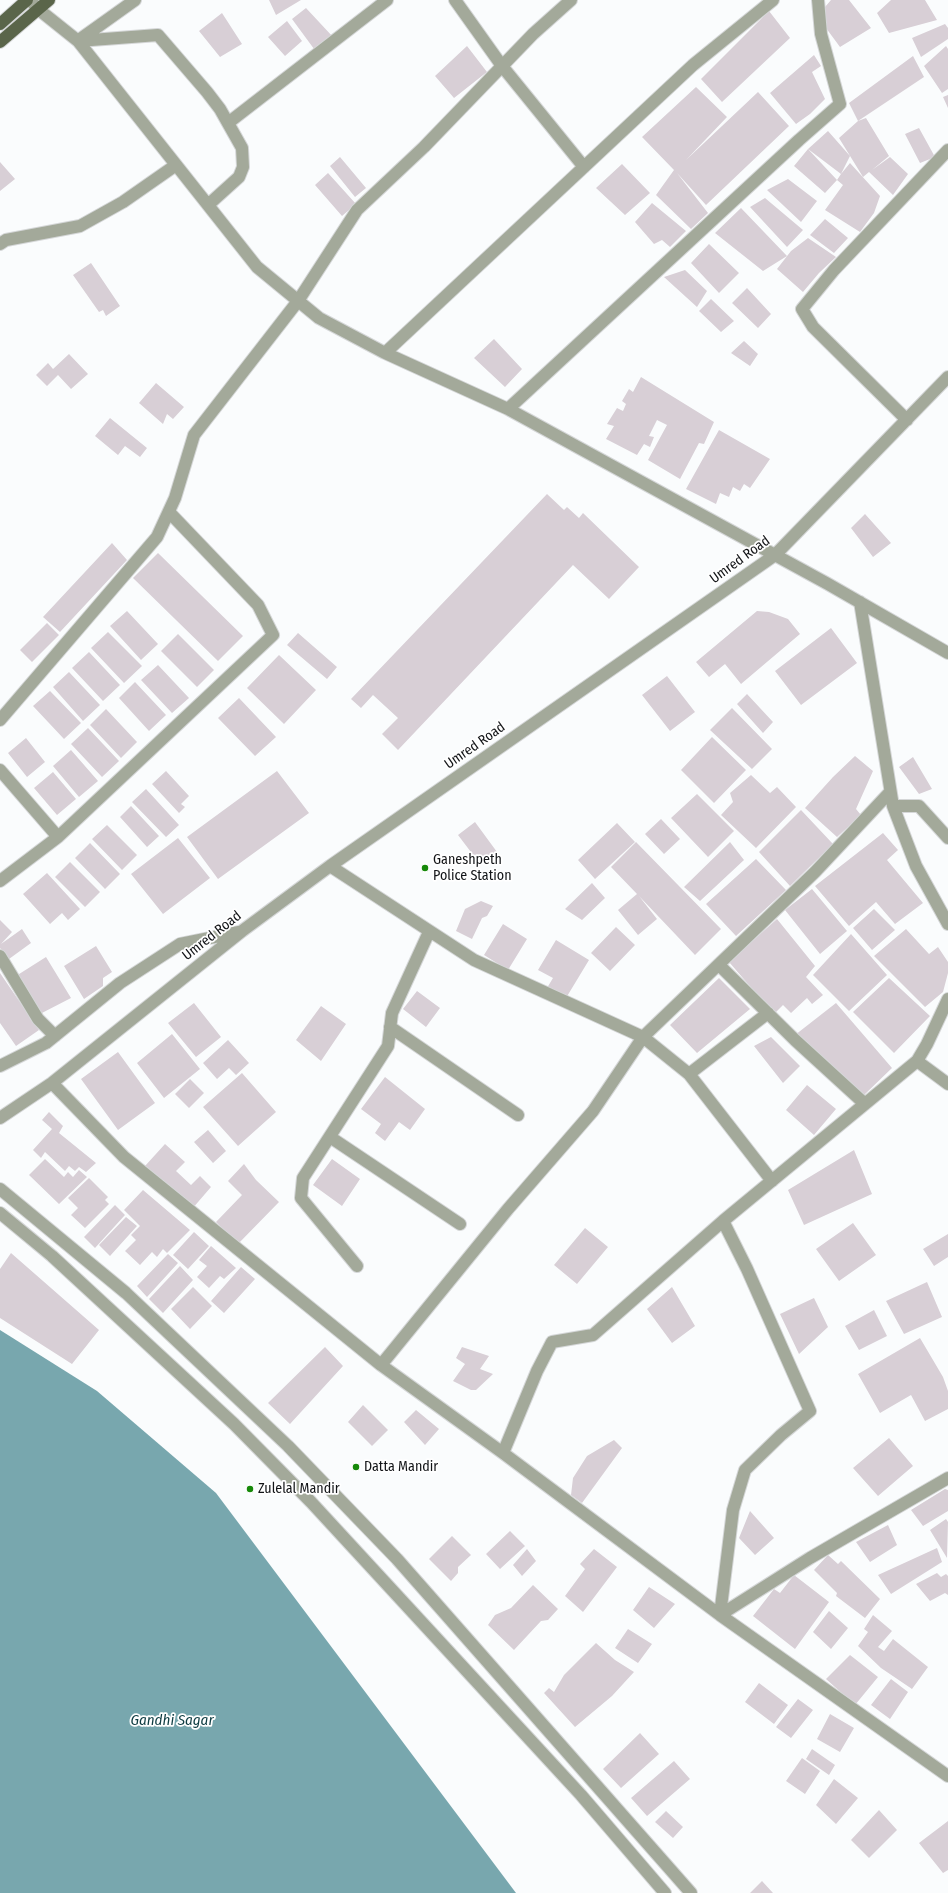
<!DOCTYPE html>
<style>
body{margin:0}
canvas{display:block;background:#fafcfd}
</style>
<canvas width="948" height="1893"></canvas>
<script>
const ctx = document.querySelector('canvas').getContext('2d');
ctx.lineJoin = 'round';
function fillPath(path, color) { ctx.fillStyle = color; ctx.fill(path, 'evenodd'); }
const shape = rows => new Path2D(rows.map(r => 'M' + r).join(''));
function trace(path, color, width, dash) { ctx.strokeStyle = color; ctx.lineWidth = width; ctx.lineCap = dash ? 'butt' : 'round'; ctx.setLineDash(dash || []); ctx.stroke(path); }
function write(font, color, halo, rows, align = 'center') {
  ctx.font = font + ' "Fira Sans Condensed",sans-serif'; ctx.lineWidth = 3.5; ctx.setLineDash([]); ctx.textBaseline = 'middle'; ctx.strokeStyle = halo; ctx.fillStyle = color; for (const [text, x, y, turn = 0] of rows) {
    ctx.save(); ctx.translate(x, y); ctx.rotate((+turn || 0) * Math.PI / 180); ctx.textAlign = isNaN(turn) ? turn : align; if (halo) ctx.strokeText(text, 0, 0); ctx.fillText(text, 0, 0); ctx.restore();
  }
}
fillPath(shape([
 [0,1330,97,1391,216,1493,516,1893,0,1893]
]), '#78a7ae');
fillPath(shape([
 [269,0,301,0,276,15],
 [831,0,849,0,871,28,840,47,826,28,825,7],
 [891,0,925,0,937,20,889,33,877,13],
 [306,8,333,37,317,53,292,19],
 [769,11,790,38,722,102,701,79],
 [222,13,242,44,220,57,199,31],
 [287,21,302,41,285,56,268,37],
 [945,24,948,28,948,39,921,57,912,38],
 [467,46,487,72,454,98,435,76],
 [946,46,948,49,948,89,942,93,924,66],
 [814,55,821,66,812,72,825,99,810,114,796,124,770,93],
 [913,56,924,77,858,121,849,103],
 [696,87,727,117,686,160,758,92,789,126,706,205,677,173,708,213,691,229,656,195,674,170,642,137],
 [948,95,948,108,943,97],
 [866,118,889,156,872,170,890,157,908,174,893,195,869,172,863,177,839,138,858,121],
 [919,128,935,157,920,163,905,134],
 [828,131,850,156,841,174,850,163,880,196,874,213,860,232,825,210,843,185,837,180,841,174,808,149],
 [808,149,837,180,825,193,794,166],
 [340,157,366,188,355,197,330,166],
 [0,162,15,179,0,191],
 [622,164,650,193,625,215,596,188],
 [328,173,356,204,342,216,315,185],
 [788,179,817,201,801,222,767,190],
 [765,198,803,230,787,247,750,207],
 [652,203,686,231,670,247,662,240,654,244,635,222],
 [741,208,787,256,763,271,715,233],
 [825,219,848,238,834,253,810,235],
 [808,238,836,257,819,273,803,292,777,269,791,251],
 [709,244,739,273,719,293,691,263],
 [91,263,120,306,106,316,103,310,99,312,73,275],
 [685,270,707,291,697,307,664,277],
 [747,288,771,314,758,328,732,303],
 [711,299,734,321,721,332,699,311],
 [494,339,522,369,505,387,474,358],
 [744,341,758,354,750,366,731,353],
 [69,354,88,374,71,389,58,375,47,386,36,375,48,363,53,369],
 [641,377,714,422,704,444,699,443,680,479,648,460,667,425,657,420,649,436,654,437,650,447,644,444,637,455,606,439,614,426,607,424,617,408,623,411,626,404,622,401,629,389,633,392],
 [156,383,184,407,173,419,167,414,163,424,139,403],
 [110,418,147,448,140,457,125,446,118,455,95,436],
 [719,430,770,459,750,488,744,484,740,491,733,487,729,497,720,493,716,504,686,489],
 [547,494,564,510,567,507,579,518,583,513,639,567,609,599,573,565,398,750,382,734,398,718,373,695,361,708,351,699],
 [865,514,891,543,873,557,851,528],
 [112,543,127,560,60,632,43,617],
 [158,553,243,636,218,661,133,578],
 [127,611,158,644,141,660,110,626],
 [757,611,769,612,788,619,800,634,741,684,725,664,709,677,696,662],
 [47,623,59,635,32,662,20,650],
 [831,628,857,663,801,705,775,671],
 [108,632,142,666,124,683,91,648],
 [298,633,337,667,327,679,287,645],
 [178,634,214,670,197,687,161,651],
 [89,652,120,685,103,701,72,668],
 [279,655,316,690,284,724,247,688],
 [158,665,189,698,172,713,141,680],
 [69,672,100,705,83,721,53,687],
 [667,676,695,712,670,731,642,695],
 [135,682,166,715,149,731,119,698],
 [50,691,81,723,64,739,33,706],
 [747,694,773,722,763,733,737,704],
 [239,698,276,737,255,756,218,718],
 [732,708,772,749,752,769,710,730],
 [106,709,137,742,121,758,90,725],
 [88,728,119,761,102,777,71,744],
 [712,737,746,770,714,803,681,770],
 [26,738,45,762,27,777,8,753],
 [71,750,98,781,79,797,53,766],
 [855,756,873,771,856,809,861,815,837,837,805,808,833,777],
 [913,757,932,789,919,794,899,767],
 [166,771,189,796,181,804,185,807,179,813,152,784],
 [277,771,309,813,218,879,187,837],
 [53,772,76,799,57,815,34,788],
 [751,775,770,793,777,787,796,807,756,848,721,815,733,802,730,793],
 [146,789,179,825,166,837,132,802],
 [697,794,734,831,708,857,671,818],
 [131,806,159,836,147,847,120,817],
 [801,810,833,844,790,886,759,852],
 [661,819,680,839,664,854,645,834],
 [475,822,497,852,480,864,458,835],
 [617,823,635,842,595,879,578,860],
 [107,825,137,855,122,870,92,839],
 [883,833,898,850,887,860,923,903,895,924,876,902,849,926,815,886],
 [178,838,210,878,163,914,131,874],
 [636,842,721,929,695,955,639,896,657,919,638,935,618,910,637,894,611,867],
 [730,842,744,860,700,901,684,887],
 [90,843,120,874,105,889,75,858],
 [756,859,786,890,736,936,706,904],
 [70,862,100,892,85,907,55,877],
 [47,873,80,909,68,920,62,913,50,924,23,894],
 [592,883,605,898,582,920,565,909],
 [812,889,847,931,820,954,785,910],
 [481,901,493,906,487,916,482,918,472,939,456,931,465,909],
 [874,909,895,930,872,950,853,928],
 [777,919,815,966,806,977,823,995,812,1004,807,998,791,1013,783,1005,774,1014,729,962],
 [0,920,12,932,1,944,22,929,31,943,9,959,0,948],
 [503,924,527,939,508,970,484,955],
 [616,927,635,945,610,971,591,953],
 [906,929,929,954,938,947,948,962,948,973,943,992,925,1007,874,956],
 [851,934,887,975,849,1011,813,975],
 [556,940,589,960,566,998,547,988,553,978,538,970],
 [96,946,112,972,103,978,103,986,84,999,64,966],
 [46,957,71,998,38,1015,16,976],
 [0,973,39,1030,16,1046,0,1023],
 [719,978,750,1009,697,1053,670,1025],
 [889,978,930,1016,894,1053,853,1012],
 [417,991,440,1008,426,1027,403,1009],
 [194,1003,221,1037,196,1057,168,1023],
 [836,1003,892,1068,863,1096,795,1035],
 [321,1006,346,1024,321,1061,296,1040],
 [172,1034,200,1069,164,1098,137,1063],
 [771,1037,800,1066,783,1083,754,1046],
 [228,1040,249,1063,236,1075,229,1068,217,1079,203,1063],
 [118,1052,155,1103,118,1130,81,1079],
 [242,1073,276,1112,238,1146,203,1107],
 [385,1077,425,1109,410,1130,399,1122,385,1141,375,1133,381,1124,361,1109],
 [190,1079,204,1093,189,1108,175,1094],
 [807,1085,836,1109,814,1135,786,1110],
 [49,1112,63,1126,59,1133,96,1163,86,1172,79,1167,75,1171,69,1166,65,1171,45,1152,41,1158,33,1150,52,1129,42,1120],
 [208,1130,226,1151,213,1163,194,1142],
 [165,1144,185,1162,176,1171,191,1185,200,1176,211,1187,192,1209,145,1166],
 [854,1150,872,1194,804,1225,788,1190],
 [45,1159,64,1177,68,1172,73,1177,79,1170,87,1177,59,1204,29,1175],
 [332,1159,360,1179,342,1206,313,1185],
 [244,1164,256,1180,279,1202,238,1244,216,1222,242,1195,228,1181],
 [89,1178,108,1197,105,1200,109,1204,85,1228,71,1215,78,1208,68,1198],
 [143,1190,190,1230,167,1253,163,1249,157,1257,152,1252,140,1265,125,1251,136,1240,131,1235,140,1226,124,1210],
 [115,1205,125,1215,95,1248,84,1237],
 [126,1217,137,1226,110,1256,99,1245],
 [853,1223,876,1255,839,1281,816,1249],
 [585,1228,608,1247,577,1284,554,1265],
 [194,1232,209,1246,188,1269,173,1255],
 [948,1234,948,1257,934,1266,923,1249],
 [211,1246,236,1268,224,1279,220,1276,209,1288,197,1277,207,1266,199,1260],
 [11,1253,99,1330,72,1364,0,1318,0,1269],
 [168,1254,178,1263,147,1297,137,1286],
 [180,1266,193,1280,163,1313,149,1299],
 [241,1267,255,1279,224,1313,211,1301],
 [927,1282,942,1317,904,1334,886,1301],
 [193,1287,212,1306,190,1329,171,1309],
 [672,1287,695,1326,672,1343,647,1309],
 [814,1298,828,1327,799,1354,780,1314],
 [874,1310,887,1336,859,1350,845,1326],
 [920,1338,943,1377,948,1391,948,1409,925,1421,911,1395,880,1413,858,1374],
 [325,1347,343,1366,290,1424,268,1403],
 [462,1347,489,1356,480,1369,493,1374,476,1390,471,1390,453,1381,465,1364,456,1358],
 [363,1405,388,1430,372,1446,348,1422],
 [416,1410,439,1429,425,1445,404,1422],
 [889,1438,913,1466,878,1496,853,1468],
 [614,1440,622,1448,582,1503,571,1495,573,1478,587,1456],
 [945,1489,948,1490,948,1511,923,1526,911,1510],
 [750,1511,774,1538,755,1555,739,1538],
 [946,1519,948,1522,947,1558,930,1530],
 [888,1525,897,1545,870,1562,856,1542],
 [510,1531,525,1546,500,1569,486,1554],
 [452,1536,471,1555,458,1567,458,1573,451,1581,429,1559],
 [937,1548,942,1562,891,1594,878,1575],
 [527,1549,536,1561,522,1576,513,1565],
 [594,1549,617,1567,583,1612,565,1596,585,1569,580,1564],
 [828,1555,838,1564,841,1561,880,1599,865,1618,836,1596,837,1593,814,1570],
 [937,1573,941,1577,946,1574,948,1576,948,1595,945,1593,930,1601,916,1584],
 [794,1575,829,1602,795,1649,753,1616,774,1589,780,1593],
 [533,1585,558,1609,548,1620,541,1621,514,1650,488,1625,495,1615,511,1608],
 [649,1587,675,1604,654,1628,633,1610],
 [829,1611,848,1628,831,1649,813,1632],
 [873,1615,892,1631,878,1647,884,1651,893,1639,928,1667,912,1689,881,1668,858,1646,868,1632,864,1629],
 [628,1629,652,1644,638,1663,615,1648],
 [596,1643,615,1660,634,1672,612,1696,575,1727,544,1693,549,1688,554,1692,564,1675],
 [850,1655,878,1677,855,1705,826,1679],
 [891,1679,908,1692,890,1719,871,1705],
 [759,1683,788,1705,774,1724,745,1702],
 [798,1699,813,1710,791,1738,776,1727],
 [830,1714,854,1728,840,1752,817,1739],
 [640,1733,659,1754,621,1788,603,1769],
 [812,1749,835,1765,829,1775,806,1759],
 [802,1758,820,1771,805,1794,786,1781],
 [674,1761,690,1779,647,1816,631,1798],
 [834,1779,858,1798,836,1824,816,1805],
 [879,1810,897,1830,869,1858,851,1840],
 [666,1811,683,1827,673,1838,655,1822],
 [948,1821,948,1870,943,1873,919,1843],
 [762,1881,773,1893,750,1893]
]), '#d8cfd6');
const minor = shape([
 [30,0,38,9,78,41,257,267,319,318,385,353,508,409,828,584,948,653],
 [455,0,502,66,584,167],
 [79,40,135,0],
 [78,41,158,35,207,92,220,109,242,148,243,167,239,177,208,205],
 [228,123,387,0],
 [0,244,6,240,80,226,123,202,176,165],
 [385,353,693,65,773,0],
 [508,409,799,140,840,104,821,34,818,0],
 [907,420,813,327,802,309,834,270,948,150],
 [860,602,893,806,916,866,948,924],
 [0,720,157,537,175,498,194,435,298,301,357,210,424,147,533,34,571,0],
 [0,770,58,837],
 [893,806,919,806,948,838],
 [330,866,474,960,643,1037,689,1074,772,1181],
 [0,881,58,837,273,635,258,605,169,512],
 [0,956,38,1019,55,1036],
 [719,965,795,1040,865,1104],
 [390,1027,518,1115],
 [917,1061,948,1084],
 [0,1066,46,1043,120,983,180,944,239,932],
 [689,1074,768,1013],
 [52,1083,124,1157,381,1365,503,1453,720,1615,948,1776],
 [0,1118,52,1083,242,931,330,866,775,555,948,377],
 [330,1137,460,1224],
 [0,1189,126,1293,288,1446,397,1559,691,1893],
 [0,1213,52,1256,234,1424,311,1502,581,1795,665,1893],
 [723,1221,747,1269,810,1411,781,1435,745,1470,733,1510,720,1615,810,1558,948,1478],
 [357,1266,301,1198,303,1178,388,1046,392,1013,429,932],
 [381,1365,508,1209,593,1111,643,1037,815,872,890,792],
 [503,1453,537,1371,552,1342,593,1335,723,1221,917,1061,927,1044,948,999]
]);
const major = shape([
 [0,24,27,0],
 [0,42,49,0]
]);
trace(minor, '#d5d7d8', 14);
trace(major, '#d5d7d8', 14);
trace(minor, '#a3a99a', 12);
trace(major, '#5a654a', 12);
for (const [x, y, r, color] of [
 [425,868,4,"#168909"],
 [356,1467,4,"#168909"],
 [250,1489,4,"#168909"]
]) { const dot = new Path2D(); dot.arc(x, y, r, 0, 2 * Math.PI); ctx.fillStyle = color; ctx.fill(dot); trace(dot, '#fff', 1.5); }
write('14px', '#121417', '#fff', [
 ["Umred Road",740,560,-36],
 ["Umred Road",475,746,-35],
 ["Umred Road",212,936,-38]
]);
write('14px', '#121417', '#fff', [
 ["Ganeshpeth",433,860],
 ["Police Station",433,876],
 ["Datta Mandir",364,1467],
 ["Zulelal Mandir",258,1489]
], 'left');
write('italic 15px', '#0e3c42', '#fff', [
 ["Gandhi Sagar",172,1721]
]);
</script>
